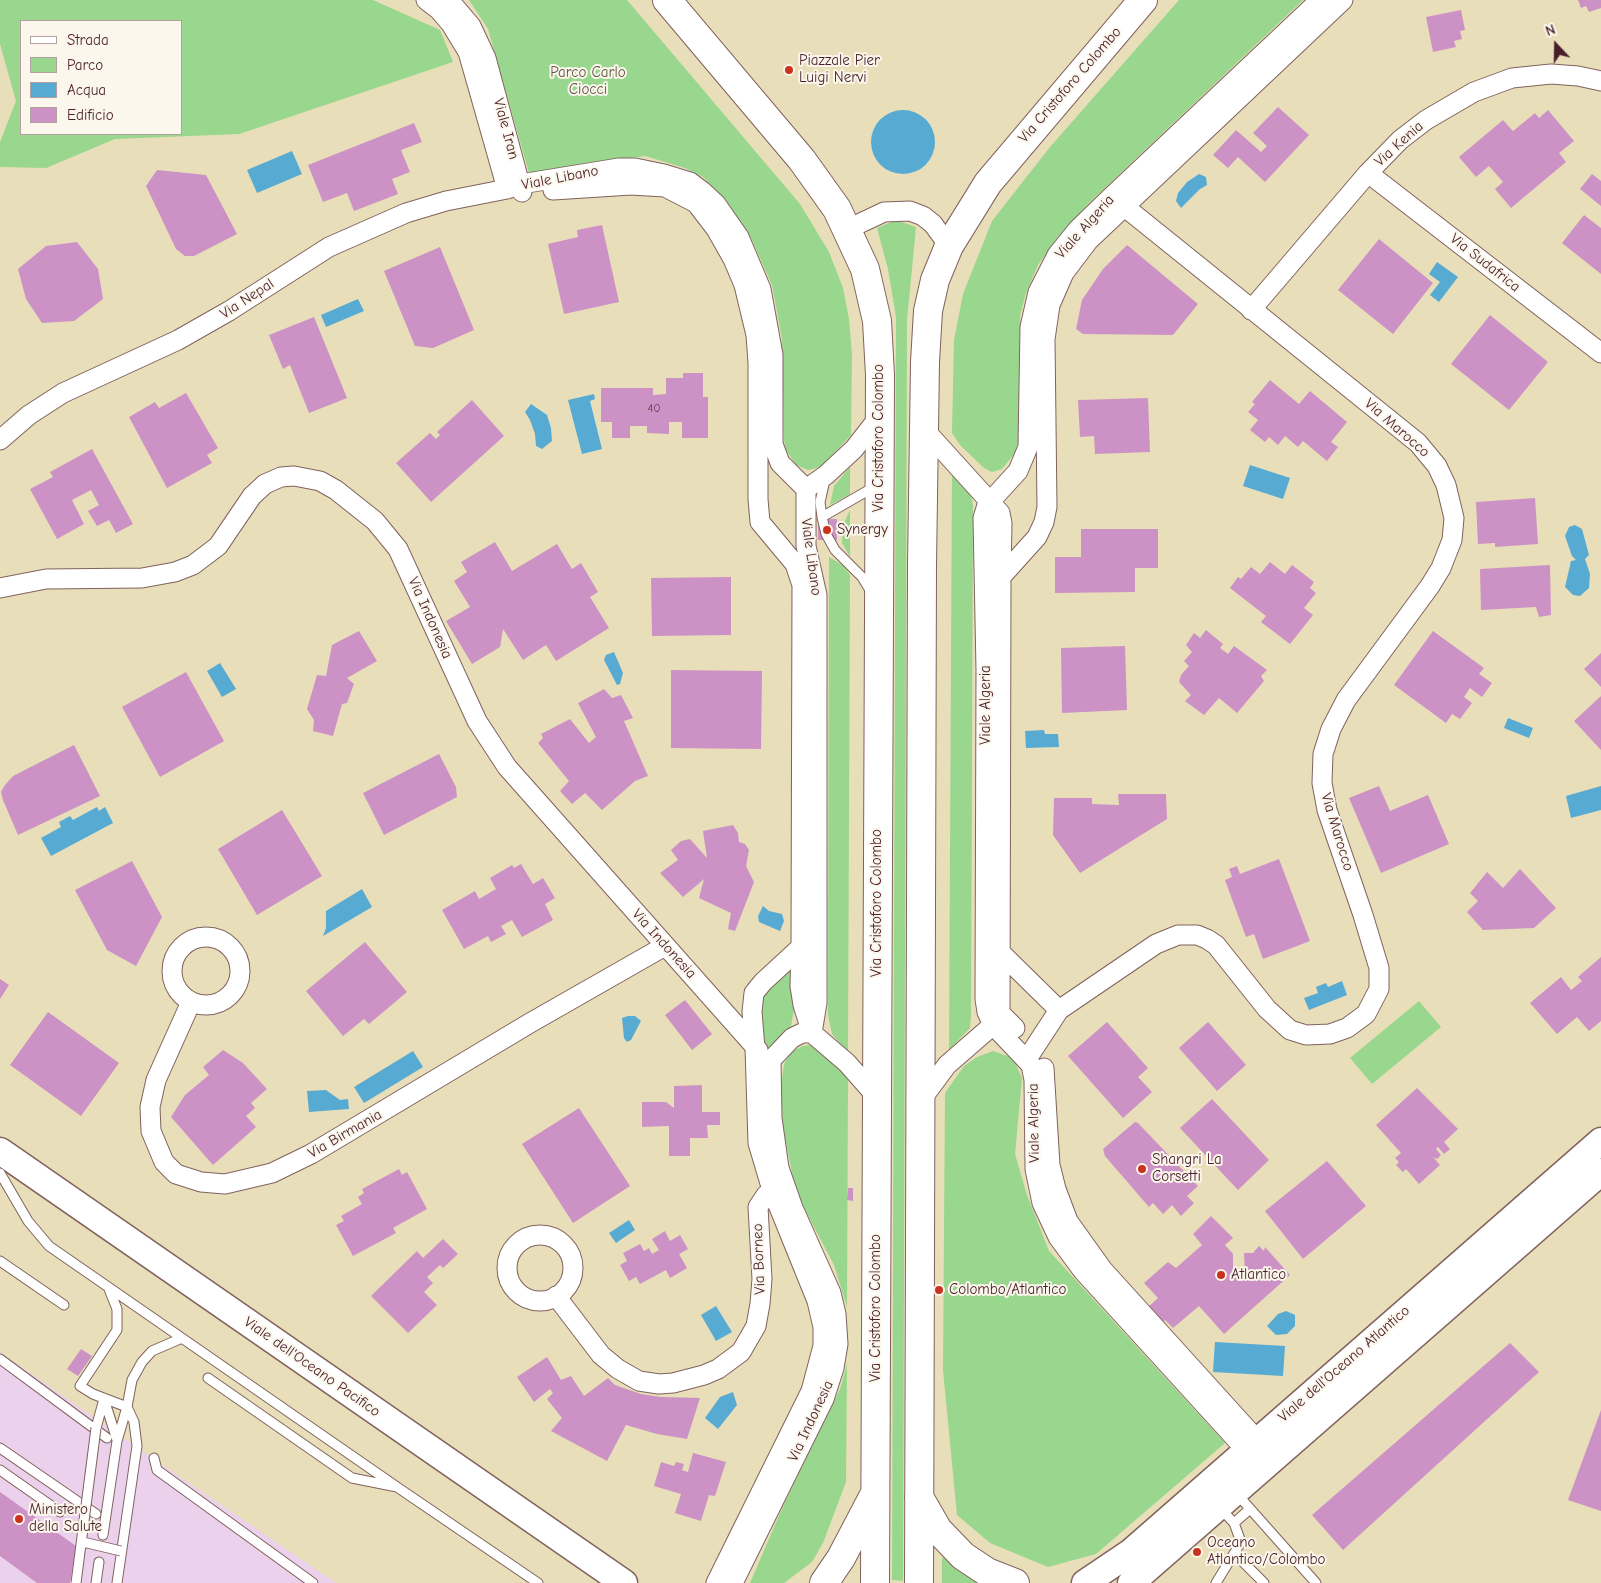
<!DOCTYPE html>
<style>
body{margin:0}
#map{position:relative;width:1601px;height:1583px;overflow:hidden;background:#e8deb9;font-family:"Comic Neue",sans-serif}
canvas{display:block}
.legend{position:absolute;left:20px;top:20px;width:162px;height:115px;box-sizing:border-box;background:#fbf7ec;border:1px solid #b4a19f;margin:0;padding:6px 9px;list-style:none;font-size:15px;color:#4a1f2b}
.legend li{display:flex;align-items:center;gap:10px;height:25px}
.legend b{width:25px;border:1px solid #b4a19f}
.north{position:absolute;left:1531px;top:20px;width:50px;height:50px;-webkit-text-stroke:4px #fbf7ec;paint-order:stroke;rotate:339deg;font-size:14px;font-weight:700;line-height:20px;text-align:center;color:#4a1f2b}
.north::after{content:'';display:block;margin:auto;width:18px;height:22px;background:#4a1f2b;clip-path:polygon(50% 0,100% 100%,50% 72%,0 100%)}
</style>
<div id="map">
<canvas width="1601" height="1583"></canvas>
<ul class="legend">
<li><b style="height:6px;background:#fff"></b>Strada</li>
<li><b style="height:14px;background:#98d78d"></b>Parco</li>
<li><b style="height:14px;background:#57abd3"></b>Acqua</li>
<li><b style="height:14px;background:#cd92c5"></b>Edificio</li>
</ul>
<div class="north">N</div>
</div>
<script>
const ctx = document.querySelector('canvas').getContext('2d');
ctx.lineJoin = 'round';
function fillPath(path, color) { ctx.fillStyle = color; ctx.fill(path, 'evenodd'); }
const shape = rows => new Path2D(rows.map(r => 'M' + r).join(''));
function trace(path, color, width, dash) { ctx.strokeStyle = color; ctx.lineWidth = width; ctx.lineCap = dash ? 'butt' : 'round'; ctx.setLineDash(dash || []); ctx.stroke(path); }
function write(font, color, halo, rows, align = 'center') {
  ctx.font = font + ' "Comic Neue",sans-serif'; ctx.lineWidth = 4; ctx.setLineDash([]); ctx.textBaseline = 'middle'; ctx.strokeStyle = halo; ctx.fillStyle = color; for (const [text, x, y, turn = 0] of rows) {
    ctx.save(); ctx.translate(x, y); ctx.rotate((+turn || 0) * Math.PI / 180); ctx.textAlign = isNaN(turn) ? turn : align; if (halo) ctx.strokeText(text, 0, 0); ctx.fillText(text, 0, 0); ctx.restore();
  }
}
fillPath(shape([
 [0,1352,145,1453,336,1583,0,1583]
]), '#ebd1eb');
fillPath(shape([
 [0,0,373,0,440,30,453,62,239,134,115,139,46,168,0,167,0,142,16,101,0,44],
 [21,21,181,21,181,134,21,134],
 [469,0,627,0,800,204,829,252,843,288,849,319,852,354,851,435,821,467,808,470,796,465,786,450,784,440,782,339,772,285,751,238,726,200,703,177,685,168,645,156,529,173,488,29],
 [1179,0,1303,0,1089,203,1057,238,1038,265,1026,293,1020,316,1018,442,1015,453,1002,469,992,472,984,468,960,445,952,433,954,340,963,294,992,221,1050,147],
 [896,220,916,227,907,320,903,1581,892,1580,896,317,888,269,877,228],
 [850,467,850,494,830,505,834,486],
 [952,469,970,490,973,505,971,1016,970,1028,949,1050],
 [850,510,850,557,842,543,843,525],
 [829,557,844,566,850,575,848,1052,832,1034,828,1015],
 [790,969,793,969,795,1004,791,1026,773,1046,767,1049,764,1046,761,1015,762,994],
 [1419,1001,1441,1027,1372,1084,1350,1058],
 [810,1045,827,1056,848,1079,847,1307,834,1265,804,1208,793,1178,783,1127,781,1086,784,1064,792,1051,803,1046],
 [993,1051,1013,1058,1022,1078,1015,1154,1027,1195,1049,1251,1225,1443,1096,1554,1048,1567,990,1543,957,1515,943,1370,945,1093,964,1066,977,1057],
 [847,1364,846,1482,823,1543,812,1562,784,1583,750,1583,784,1504,840,1389],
 [944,1557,959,1569,981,1583,942,1583,942,1558]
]), '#98d78d');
fillPath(shape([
 '871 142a32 32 0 1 1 64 0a32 32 0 1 1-64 0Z',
 [292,151,302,174,257,193,247,170],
 [1199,174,1206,177,1207,185,1200,189,1181,208,1176,201,1178,193,1187,182],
 [1437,262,1458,277,1439,302,1430,295,1440,282,1429,274],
 [358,299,364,311,326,327,321,315],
 [594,394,595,399,590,401,602,449,582,454,568,400],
 [531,404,547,415,551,428,552,441,542,449,536,446,535,434,530,420,525,412],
 [1250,465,1290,478,1283,499,1243,486],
 [1575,525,1582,529,1589,555,1585,559,1590,574,1589,588,1580,596,1573,595,1565,587,1571,561,1576,560,1572,556,1565,536,1569,527],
 [614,652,623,673,620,684,617,685,604,660,606,655],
 [220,663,236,689,222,697,207,671],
 [1508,718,1533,728,1529,738,1504,728],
 [1044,730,1045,734,1058,734,1059,747,1026,748,1025,731],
 [1601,786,1601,810,1571,818,1566,796],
 [97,807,99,811,105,807,113,823,51,856,41,838,61,827,59,822,70,816,73,820],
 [362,889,372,907,323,936,326,928,326,911],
 [763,906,769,911,782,914,784,921,780,931,759,922,758,916],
 [1342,981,1347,995,1309,1010,1304,998,1318,993,1316,987,1326,983,1328,987],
 [628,1016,635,1016,641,1021,631,1040,627,1042,624,1038,622,1018],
 [413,1051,423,1067,364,1103,354,1087],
 [326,1090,340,1100,348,1099,349,1109,309,1112,307,1091],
 [629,1220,635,1230,616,1243,609,1233],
 [716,1306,732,1332,716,1341,701,1315],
 [1286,1311,1295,1315,1295,1326,1287,1334,1276,1335,1267,1326,1278,1314],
 [1215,1342,1285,1346,1283,1376,1213,1372],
 [733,1392,737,1405,718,1429,705,1418,720,1397]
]), '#57abd3');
fillPath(shape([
 [1578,0,1601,0,1601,8,1589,12,1586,6,1581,8],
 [1461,10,1465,30,1460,31,1462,39,1454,41,1456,47,1433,52,1426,17],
 [1278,107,1309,135,1265,182,1238,157,1228,168,1213,155,1236,130,1261,152,1267,146,1253,133],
 [1548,110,1574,141,1559,153,1566,162,1511,208,1495,189,1503,182,1489,166,1476,177,1459,157,1503,120,1513,131,1535,113,1539,118],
 [414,123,422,142,401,150,410,172,392,179,398,194,354,211,347,193,323,202,308,165],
 [157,170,206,175,237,234,194,256,185,256,176,249,146,186],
 [1592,174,1601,181,1601,206,1580,189],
 [1584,215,1601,228,1601,274,1562,243],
 [602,225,619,302,564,314,548,244,578,237,577,230],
 [1379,239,1433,283,1393,334,1338,290],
 [77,242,98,269,103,299,74,321,42,323,26,299,18,269,46,246],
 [1127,245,1198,304,1173,335,1083,334,1076,329,1082,300,1103,269],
 [440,247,474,330,433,348,415,346,384,271],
 [1490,315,1548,362,1509,410,1451,364],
 [314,317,347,398,309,413,290,365,283,369,269,335],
 [683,373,703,373,703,397,708,397,708,438,682,438,682,422,669,422,669,434,647,433,647,426,630,426,630,438,612,438,612,422,601,422,601,388,653,388,653,395,666,394,666,378,683,378],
 [1270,380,1299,404,1310,391,1347,422,1331,442,1338,447,1327,461,1303,441,1298,447,1285,436,1278,445,1269,437,1265,442,1250,430,1258,420,1248,412,1255,404,1252,402],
 [186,393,218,448,207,455,212,463,167,488,129,417,155,402,159,408],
 [1148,398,1150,452,1095,454,1094,436,1080,437,1078,400],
 [472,400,504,436,431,502,396,463,430,433,436,439,440,435,437,432],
 [92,449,133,524,116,533,109,520,97,526,88,511,99,505,91,490,72,500,84,524,57,539,30,489,53,477,50,472],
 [1535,498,1538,544,1495,547,1495,543,1478,544,1476,502],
 [818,519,837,519,837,540,818,540],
 [1081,529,1158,529,1158,568,1135,568,1135,592,1055,593,1055,557,1081,557],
 [495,542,512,571,557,544,572,569,581,563,598,592,590,597,609,628,556,661,546,645,523,660,503,629,500,647,472,664,446,621,470,607,454,581,467,572,461,562],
 [1270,562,1285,574,1292,565,1314,582,1310,588,1316,593,1304,608,1313,615,1290,644,1261,622,1266,616,1230,588,1238,577,1241,579,1251,567,1260,574],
 [1550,565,1551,615,1539,617,1536,607,1481,610,1480,569],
 [731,577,731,635,652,636,651,578],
 [1206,630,1223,644,1220,648,1228,654,1234,646,1267,670,1261,676,1264,681,1237,713,1219,698,1204,715,1185,701,1191,695,1179,682,1181,675,1189,666,1184,661,1192,652,1186,645,1194,633,1200,638],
 [359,631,377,661,347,678,354,684,347,703,342,704,333,736,313,731,314,720,307,709,317,675,326,676,332,645],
 [1433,631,1484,668,1479,674,1492,683,1482,697,1470,688,1464,697,1472,703,1460,719,1452,714,1446,723,1394,685],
 [1125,646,1127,710,1062,713,1061,648],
 [1601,653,1601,687,1584,669],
 [671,670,762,671,761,749,671,748],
 [186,672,224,741,160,777,122,707],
 [604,689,612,698,621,695,633,718,624,721,648,776,635,781,602,810,585,793,572,804,560,791,569,781,538,743,543,738,541,734,570,719,589,743,596,737,578,703],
 [1601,696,1601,750,1574,721],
 [74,745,100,796,18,835,3,800,1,792,5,785,13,776],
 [439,754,456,787,457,797,384,835,363,793],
 [1379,786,1390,811,1428,795,1449,844,1381,873,1349,798],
 [1118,794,1166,794,1167,819,1080,873,1053,835,1054,798,1092,798,1092,804,1119,805],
 [282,810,322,876,257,915,218,849],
 [733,825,738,833,739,842,745,844,749,850,746,866,754,882,735,931,728,929,731,913,699,898,704,879,683,897,660,873,678,860,671,850,681,841,690,839,707,858,703,831],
 [1279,859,1310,941,1263,959,1254,934,1246,937,1225,880,1232,877,1229,869,1237,866,1240,874],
 [132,861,162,917,136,966,107,950,75,890],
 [521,864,533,884,543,878,555,898,545,904,553,920,522,937,512,920,501,926,506,934,491,942,488,936,464,949,442,910,475,891,479,899,496,889,490,878,512,865,514,868],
 [1520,869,1556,908,1534,928,1483,930,1467,912,1478,901,1470,893,1487,872,1503,888],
 [365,942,407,992,369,1024,364,1019,343,1036,306,991],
 [1601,957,1601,1021,1589,1031,1577,1017,1557,1034,1530,1003,1561,977,1571,990,1582,981,1578,977],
 [0,979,9,985,0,999],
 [685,1000,712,1034,692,1050,665,1015],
 [48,1012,119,1063,81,1116,10,1065],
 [1107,1022,1148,1068,1138,1077,1152,1092,1123,1118,1068,1056],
 [1208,1022,1246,1065,1217,1091,1179,1048],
 [223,1050,243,1063,267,1089,251,1103,255,1108,246,1116,256,1127,213,1165,171,1117,185,1095,209,1075,203,1067],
 [702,1085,702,1112,720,1112,720,1125,707,1125,708,1138,690,1138,690,1156,669,1156,669,1126,642,1127,642,1102,666,1102,674,1108,674,1086],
 [1417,1088,1458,1129,1444,1142,1450,1149,1444,1154,1438,1147,1436,1149,1441,1155,1437,1159,1433,1157,1440,1165,1419,1184,1406,1169,1403,1172,1396,1165,1399,1162,1395,1158,1401,1153,1376,1125],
 [1212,1099,1269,1160,1238,1190,1180,1128],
 [579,1108,630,1186,573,1223,522,1144],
 [1135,1122,1138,1123,1198,1186,1187,1196,1194,1203,1181,1216,1172,1205,1163,1214,1153,1203,1149,1207,1105,1156,1103,1149],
 [1327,1161,1366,1206,1303,1259,1265,1211],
 [399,1169,402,1175,407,1172,427,1209,393,1228,396,1233,353,1256,336,1225,344,1221,341,1216,362,1204,358,1197,364,1193,362,1189],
 [848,1188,853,1188,853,1201,847,1200],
 [1211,1216,1233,1238,1225,1245,1233,1254,1233,1274,1245,1275,1244,1253,1253,1253,1259,1246,1264,1251,1265,1247,1290,1275,1224,1334,1199,1306,1173,1328,1165,1320,1162,1323,1147,1308,1158,1298,1144,1283,1168,1262,1176,1268,1202,1245,1193,1234],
 [665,1231,670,1241,680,1235,688,1249,679,1254,687,1268,670,1278,666,1270,640,1284,636,1277,629,1281,620,1265,627,1261,623,1253,640,1244,644,1251,649,1248,652,1254,659,1250,652,1239],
 [443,1239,458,1254,443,1268,440,1265,427,1277,433,1283,424,1292,437,1305,408,1333,371,1296,417,1251,423,1258],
 [1510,1343,1539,1372,1343,1550,1312,1515],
 [81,1349,92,1356,78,1376,67,1369],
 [547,1357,561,1380,571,1376,584,1396,608,1378,615,1385,641,1394,661,1397,700,1398,687,1439,657,1434,626,1425,607,1461,551,1431,562,1418,547,1399,553,1393,550,1389,534,1402,517,1377],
 [1601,1410,1601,1511,1568,1500],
 [693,1453,726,1462,715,1496,709,1495,701,1521,675,1513,681,1494,654,1486,661,1462,674,1466,676,1462,684,1464,682,1470,688,1472],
 [0,1492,76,1546,70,1583,37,1583,0,1556]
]), '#cd92c5');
const lane = shape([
 [822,517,820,502,825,480],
 [871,592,862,577,835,550,826,534,822,517,874,487],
 [0,1173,28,1221,49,1246,397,1487],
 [0,1261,64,1305],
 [0,1359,107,1438],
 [208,1378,352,1478,397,1487,538,1583],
 [104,1399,117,1440],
 [96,1428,104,1399],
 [0,1448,96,1514],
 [154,1458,157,1470,313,1583],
 [0,1470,60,1512],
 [1237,1494,1316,1583],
 [1234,1523,1250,1509],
 [103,1535,117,1441,127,1407,93,1394,80,1386,117,1330,117,1309,109,1289],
 [1235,1554,1264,1583],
 [96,1583,99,1562],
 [117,1583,137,1446,134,1422,127,1407,132,1380,142,1362,152,1351,182,1338],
 [1216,1583,1241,1542,1234,1523,1220,1508]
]);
const street = shape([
 [426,0,439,10,451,24,468,52,507,189],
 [449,0,471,26,486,58,522,192],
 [1368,173,1601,353],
 [553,190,631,185,665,187,696,203,716,229,733,259,744,285,756,335,758,363,758,499,760,522,795,564,802,585,801,947,763,982,754,993,752,1012,755,1048,758,1143,772,1190,817,1301,823,1327,823,1346,811,1391,716,1583],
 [848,229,884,212,910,211,923,216,933,224,949,246],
 [1251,310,1368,173,1400,140,1426,120,1474,92,1512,78,1551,74,1578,76,1601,81],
 [923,428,1000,513,1002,523,1001,577],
 [0,440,29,415,63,393,178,340,229,311,329,247,406,213,446,201,507,189,527,183,619,168,635,168,664,174,690,182,702,191,716,204,739,237,761,289,773,355,773,444,780,463,806,489,806,546,817,595,817,1003,812,1033,802,1033,792,1038,771,1060],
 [806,489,826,475,854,449,879,417],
 [0,588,46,579,142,578,175,572,193,565,218,546,252,496,265,484,281,477,294,476,320,481,336,490,375,521,398,549,477,721,507,767,758,1050],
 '172 971a34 34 0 1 1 68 0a34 34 0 1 1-68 0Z',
 [807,947,801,947,800,986,803,1005,812,1033,847,1063,876,1096],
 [993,952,1001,953,1059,1010,1156,944,1178,935,1197,935,1207,939,1216,945,1267,1009,1290,1030,1306,1035,1330,1034,1347,1028,1366,1014,1379,989,1379,968,1363,915,1327,810,1322,783,1323,754,1331,729,1346,700,1430,586,1441,568,1452,540,1454,518,1446,485,1437,466,1418,443,1115,199],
 [191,1002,156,1080,150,1107,151,1131,164,1162,176,1174,201,1182,225,1184,272,1173,311,1154,530,1023,665,946],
 [1015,1028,1000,1013,1001,577,1037,537,1044,522,1047,507,1045,339,1050,305,1064,273,1089,240,1343,0],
 [1027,1059,1059,1010],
 [1044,1068,1050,1165,1056,1189,1068,1221,1103,1270,1257,1440],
 [921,1100,947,1065,993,1025,999,1015],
 '507 1268a33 33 0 1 1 66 0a33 33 0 1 1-66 0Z',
 [556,1296,601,1355,618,1369,639,1381,659,1384,673,1383,704,1375,718,1369,741,1352,756,1326,760,1304,762,1279,758,1207,766,1195,783,1186],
 [1246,1450,1083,1271,1058,1237,1042,1203,1035,1169,1034,1080,1031,1065,993,1025,987,1012,985,999,986,670,983,518,987,505,1018,471,1028,447,1030,327,1038,292,1057,255,1078,229,1111,197,1320,0],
 [733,1583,824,1399,834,1368,838,1344,836,1314,831,1293,793,1208,779,1168,772,1118,771,1060]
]);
const secondary = shape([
 [0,1151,624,1583],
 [1085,1583,1131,1552,1601,1141],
 [1131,1583,1601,1172]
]);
const primary = shape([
 [667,0,802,160,837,209,865,269,877,321,880,375,875,1583],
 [919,1497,938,1530,963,1556,987,1572,1015,1583],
 [824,1583,841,1558,873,1497],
 [919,1583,922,565,925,362,928,311,935,280,949,246,988,183,1143,0]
]);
trace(lane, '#81625d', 11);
trace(street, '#81625d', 21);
trace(secondary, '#81625d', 29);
trace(primary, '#81625d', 30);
trace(lane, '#fff', 9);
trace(street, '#fff', 19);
trace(secondary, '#fff', 26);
trace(primary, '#fff', 28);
const laneBridge = shape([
 [83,1542,121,1551],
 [76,1583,96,1428]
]);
trace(laneBridge, '#81625d', 11, []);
trace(laneBridge, '#fff', 9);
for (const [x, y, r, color] of [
 [789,70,5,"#c8321e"],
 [827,530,5,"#c8321e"],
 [1142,1169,5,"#c8321e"],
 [1221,1275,5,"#c8321e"],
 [939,1290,5,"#c8321e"],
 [19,1519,5,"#c8321e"],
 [1197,1552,5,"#c8321e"]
]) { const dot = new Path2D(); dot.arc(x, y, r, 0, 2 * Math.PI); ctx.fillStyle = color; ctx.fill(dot); trace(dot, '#fbf7ec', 2); }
write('12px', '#6b3c52', null, [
 ["40",654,409]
]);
write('15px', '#4a1f2b', '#fbf7ec', [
 ["Piazzale Pier",799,61],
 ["Luigi Nervi",799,78],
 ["Synergy",837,530],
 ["Shangri La",1152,1160],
 ["Corsetti",1152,1177],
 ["Atlantico",1231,1275],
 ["Colombo/Atlantico",949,1290],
 ["Ministero",29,1510],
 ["della Salute",29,1527],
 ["Oceano",1207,1543],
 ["Atlantico/Colombo",1207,1560]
], 'left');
write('15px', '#615648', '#fbf7ec', [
 ["Parco Carlo",588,73],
 ["Ciocci",588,90]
]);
write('15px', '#4a1f2b', '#fbf7ec', [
 ["Via Cristoforo Colombo",1070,85,-49],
 ["Viale Iran",506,129,75],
 ["Via Kenia",1399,144,-42],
 ["Viale Libano",560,178,-11],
 ["Viale Algeria",1085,227,-48],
 ["Via Sudafrica",1485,263,38],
 ["Via Nepal",247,299,-33],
 ["Via Marocco",1397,428,41],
 ["Via Cristoforo Colombo",879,438,-90],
 ["Viale Libano",811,557,82],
 ["Via Indonesia",430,618,66],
 ["Viale Algeria",986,705,-90],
 ["Via Marocco",1337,832,73],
 ["Via Cristoforo Colombo",877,903,-90],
 ["Via Indonesia",664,944,48],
 ["Viale Algeria",1034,1123,-91],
 ["Via Birmania",345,1134,-30],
 ["Via Borneo",759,1259,-92],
 ["Via Cristoforo Colombo",876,1308,-90],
 ["Viale dell'Oceano Atlantico",1344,1364,-41],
 ["Viale dell'Oceano Pacifico",312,1367,35],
 ["Via Indonesia",811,1421,-65]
]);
</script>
